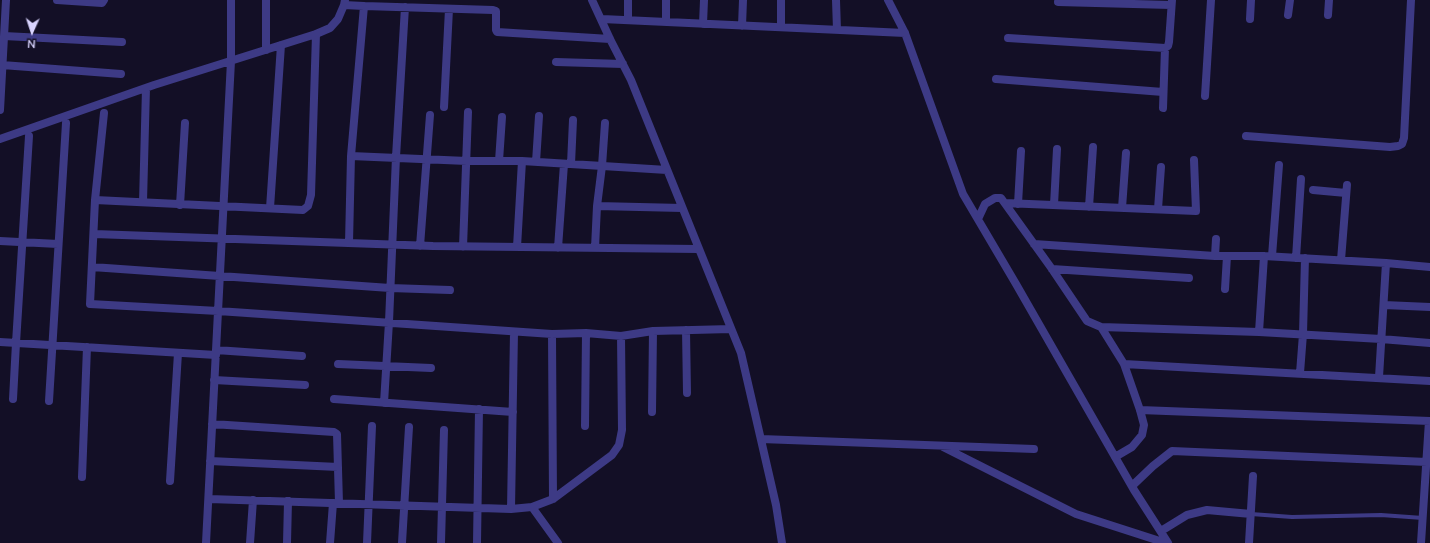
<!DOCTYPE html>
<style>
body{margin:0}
#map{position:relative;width:1430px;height:543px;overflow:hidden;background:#130f26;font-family:Mulish,sans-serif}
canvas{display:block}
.north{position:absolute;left:12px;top:12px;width:40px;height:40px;-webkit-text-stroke:3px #130f26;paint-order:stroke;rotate:183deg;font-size:11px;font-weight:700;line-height:16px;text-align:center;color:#d9d4ff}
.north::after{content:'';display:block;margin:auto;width:14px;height:18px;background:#d9d4ff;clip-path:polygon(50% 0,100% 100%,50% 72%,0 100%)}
</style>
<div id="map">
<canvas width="1430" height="543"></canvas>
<div class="north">N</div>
</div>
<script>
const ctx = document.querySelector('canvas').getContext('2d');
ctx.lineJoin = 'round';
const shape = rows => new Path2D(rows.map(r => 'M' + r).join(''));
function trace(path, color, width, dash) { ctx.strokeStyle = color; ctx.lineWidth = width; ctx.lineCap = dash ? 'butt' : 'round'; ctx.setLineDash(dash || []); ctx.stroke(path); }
trace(shape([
 [1251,514,1292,517,1381,515,1423,518]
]), '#3d3a85', 4);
trace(shape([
 [57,0,102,3,104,0],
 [266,0,266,50],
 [592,0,610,39,631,80,741,353,776,505,782,543],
 [628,0,628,20],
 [836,0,837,30],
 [888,0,905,33,963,194,1016,284,1134,490,1168,543],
 [1058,2,1171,5],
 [344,5,364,6],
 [1288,15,1290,0],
 [1328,15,1329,0],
 [602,19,905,33],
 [1250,19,1251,0],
 [666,22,666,0],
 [703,24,704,0],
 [742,26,743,0],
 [781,27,781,0],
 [4,36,122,42],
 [1008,38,1165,48,1168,46,1169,42,1172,0],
 [556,62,623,64],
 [2,65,121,74],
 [996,79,1163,92],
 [1205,96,1211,0],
 [444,107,449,9],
 [1163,108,1165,48],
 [0,110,6,0],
 [104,113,95,200,90,304,218,311,552,334,586,333,621,336,653,331,731,329],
 [1246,136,1390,147,1398,146,1402,144,1404,138,1411,0],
 [0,139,154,85,316,34,330,28,338,19,344,5,345,0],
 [351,156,467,161,522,161,667,170],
 [499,161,502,117],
 [536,162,539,116],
 [571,164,573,120],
 [1313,190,1346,193],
 [95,200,303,210,308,206,311,195,316,34],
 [143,202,146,88],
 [1005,203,1196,211,1194,160],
 [1018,204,1021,151],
 [180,205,185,123],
 [1054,205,1057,149],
 [597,206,682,208],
 [1089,207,1093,147],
 [270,208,281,45],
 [1122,208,1126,153],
 [1158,209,1161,167],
 [978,219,985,204,995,198,1001,198,1052,269,1087,321,1101,327,1124,364,1140,410,1144,425,1142,435,1132,447,1115,457],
 [94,234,433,246,698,249],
 [0,241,58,244],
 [349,243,351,156,364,6,493,10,496,11,496,30,497,32,610,39],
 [1034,244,1215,256,1264,256,1386,263,1430,267],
 [420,246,430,115],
 [463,247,468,112],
 [517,247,522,161],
 [558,248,564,164],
 [595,248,597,206,602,166,605,123],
 [1215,256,1216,239],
 [1272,256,1279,165],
 [1296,258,1301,179],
 [1341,260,1347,185],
 [92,267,390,288,450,290],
 [1052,269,1189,278],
 [1225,289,1227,256],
 [1384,305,1430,307],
 [1101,327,1259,332,1381,339,1430,343],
 [686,330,687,393],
 [1259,332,1264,256],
 [552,334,553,499],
 [0,342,216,355],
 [216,350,302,356],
 [338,364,431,368],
 [1124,364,1430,381],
 [1300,373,1303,334,1305,258],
 [1379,377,1386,263],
 [214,380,305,385],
 [13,399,16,343,29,136],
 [334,399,513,412],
 [49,401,66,123],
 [384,403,389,322,396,157,405,7],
 [1140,410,1430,421],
 [652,412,653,331],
 [212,424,334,432,337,434,339,503],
 [585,426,586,333],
 [761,439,1034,449],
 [943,447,1076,514,1166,543],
 [210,461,338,467],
 [82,477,87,347],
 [170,481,178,353],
 [1132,486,1153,466,1172,451,1427,462],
 [209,499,511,509,532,507,553,499,612,455,619,445,622,430,621,336],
 [532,507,558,543],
 [511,509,514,332],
 [1161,531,1187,515,1207,510,1251,514],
 [206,543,231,61,231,0],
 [250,543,253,500],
 [287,543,288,501],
 [330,543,333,503],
 [367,543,372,426],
 [402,543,409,427],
 [441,543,444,430],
 [477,543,479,409],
 [1249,543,1253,476],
 [1421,543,1429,421]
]), '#3d3a85', 8);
</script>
